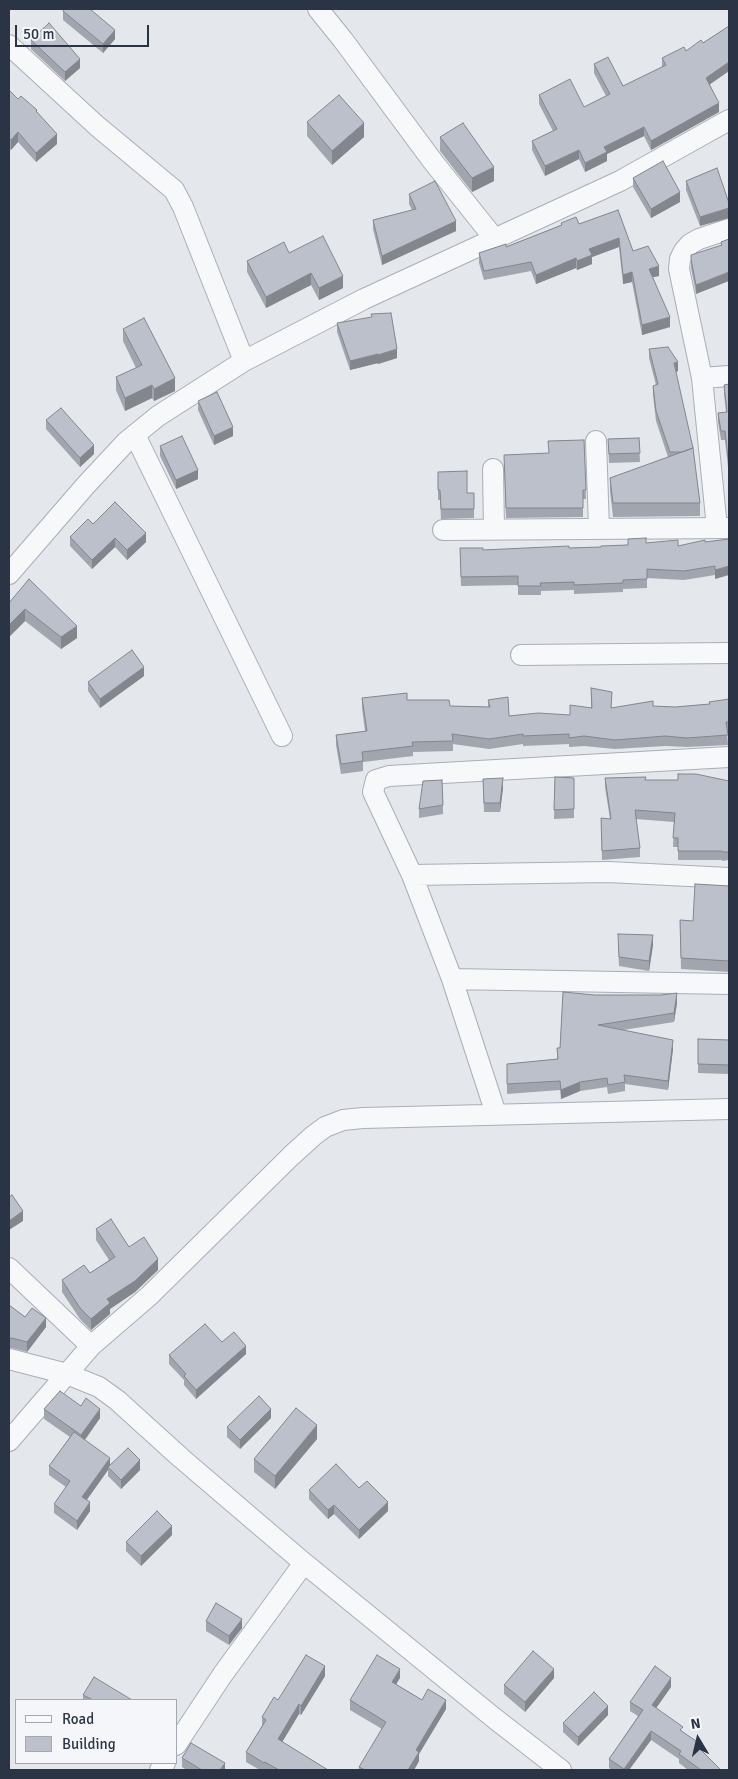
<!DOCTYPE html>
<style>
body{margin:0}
#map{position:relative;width:738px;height:1779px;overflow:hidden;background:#e4e7ec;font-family:Signika,sans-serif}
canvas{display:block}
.frame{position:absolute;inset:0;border:10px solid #2b3445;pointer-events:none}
.legend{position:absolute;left:15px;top:1699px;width:162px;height:65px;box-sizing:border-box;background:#f4f6f9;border:1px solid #a4a8b1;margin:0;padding:6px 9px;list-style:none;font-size:15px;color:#2b3445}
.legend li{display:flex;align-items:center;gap:10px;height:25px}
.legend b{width:25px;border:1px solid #a4a8b1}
.north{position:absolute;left:673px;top:1714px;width:50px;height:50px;-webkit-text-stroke:4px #f4f6f9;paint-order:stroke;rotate:351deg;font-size:14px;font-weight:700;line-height:20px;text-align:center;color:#2b3445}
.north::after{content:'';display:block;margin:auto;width:18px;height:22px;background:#2b3445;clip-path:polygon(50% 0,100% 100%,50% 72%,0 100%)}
.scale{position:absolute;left:15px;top:25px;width:134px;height:22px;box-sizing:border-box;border:2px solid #2b3445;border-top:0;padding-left:6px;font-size:15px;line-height:18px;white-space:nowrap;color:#2b3445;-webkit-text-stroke:4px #f4f6f9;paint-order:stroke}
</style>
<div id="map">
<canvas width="738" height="1779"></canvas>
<div class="frame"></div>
<ul class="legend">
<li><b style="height:6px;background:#f7f8fa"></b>Road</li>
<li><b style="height:14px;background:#bbc0ca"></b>Building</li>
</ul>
<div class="north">N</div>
<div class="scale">50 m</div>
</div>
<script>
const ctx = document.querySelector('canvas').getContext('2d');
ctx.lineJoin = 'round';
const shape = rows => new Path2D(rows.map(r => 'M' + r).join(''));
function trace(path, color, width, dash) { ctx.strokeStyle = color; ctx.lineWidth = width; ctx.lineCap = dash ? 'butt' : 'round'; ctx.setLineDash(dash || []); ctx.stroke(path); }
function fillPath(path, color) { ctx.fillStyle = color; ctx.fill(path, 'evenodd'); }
const minor = shape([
 [318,9,343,40,434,163,494,238],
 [9,45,97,126,174,190,183,207,244,361],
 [702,378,729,376],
 [135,435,282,736],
 [596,441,599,529],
 [493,469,494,530],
 [717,528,702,378,679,269,680,259,684,251,690,244,699,239,729,229],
 [443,530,729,528],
 [9,574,86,485,126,442,158,416,244,361,364,299,620,181,729,120],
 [521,655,729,653],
 [412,875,608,872,729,878],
 [452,979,729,984],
 [496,1114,452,979,412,875,373,792,376,780,389,776,729,757],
 [9,1268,91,1346],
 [9,1359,67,1374,99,1387,117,1400,181,1458,304,1563,494,1718,561,1770],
 [9,1441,91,1346,149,1296,291,1156,313,1136,325,1127,343,1120,363,1118,729,1109],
 [176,1745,223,1674,304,1563],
 [160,1770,165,1763]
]);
trace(minor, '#a9aeb7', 22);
trace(minor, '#f7f8fa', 20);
fillPath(shape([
 [63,11,115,39,103,53,63,20],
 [729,26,729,71,710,84,719,112,651,150,644,136,607,154,607,161,585,172,579,159,545,176,532,150,532,141,553,131,539,104,539,95,584,107,606,96,594,73,594,64,623,86,662,67,662,58,686,51,703,43],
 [31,40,80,68,65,81,31,49],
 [9,90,18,99,37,112,57,144,36,162,18,142,11,150,9,148],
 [307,122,364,137,332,165,307,136],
 [440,137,494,181,472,192,440,151],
 [717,168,700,226,686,190,686,181],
 [633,178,680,202,651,218,633,187],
 [409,194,456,231,382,265,373,229,373,220,412,210,409,204],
 [618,210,633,251,659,276,653,277,670,327,642,335,632,282,623,284,619,247,592,257,592,264,577,270,576,268,536,284,531,271,484,280,479,263,479,253,506,247,561,225,561,223,579,224],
 [729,239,696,294,691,268,691,259,721,245,721,242],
 [289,253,343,288,319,300,311,285,266,308,247,272,247,261],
 [337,323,397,358,378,364,378,363,350,370,337,332],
 [123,329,175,391,154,401,152,398,125,411,116,390,116,377,136,368,123,341],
 [649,349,678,371,675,372,700,503,700,516,613,517,610,491,610,478,668,457,656,421,653,395,653,386,656,385,649,358],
 [729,384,729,467,728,467,725,440,721,440,718,422,718,413,726,412,724,394,724,385],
 [198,401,233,436,214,445,198,410],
 [46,420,94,454,80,467,46,429],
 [639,438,640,462,609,463,608,439],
 [584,440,586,499,583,499,583,517,506,518,504,464,549,453],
 [160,446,198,479,176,489,160,456],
 [438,472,467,493,474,493,474,518,441,519,440,500,438,500],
 [93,524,146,542,127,560,115,547,92,569,70,546,70,537],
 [729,539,715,579,715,575,684,580,647,578,647,588,623,589,623,592,574,594,574,590,541,591,541,595,518,595,518,585,461,586,460,548,483,550,569,548,601,547,646,543,678,546,705,542],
 [29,579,77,638,61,649,25,621,9,637,9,603],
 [144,676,100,708,88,691,88,682],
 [591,688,612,708,653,706,675,707,709,704,729,699,729,732,727,732,728,745,687,747,665,746,615,749,584,746,569,747,569,744,523,746,523,744,489,749,453,744,453,751,413,752,413,756,363,762,363,771,341,774,336,745,336,735,365,731,362,708,362,698,407,700,450,706,488,707,488,700,509,716,570,715,591,708],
 [555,777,574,778,574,818,554,819],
 [605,778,646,780,729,781,729,860,722,861,722,860,678,860,678,847,673,847,674,822,636,819,640,848,640,857,602,860,601,818,610,819,605,787],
 [483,779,503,788,500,812,484,812],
 [443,805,443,814,419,818,419,809],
 [729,886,729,972,681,969,680,920,693,921],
 [618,943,653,945,649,971,619,966],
 [563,992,677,1003,674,1022,623,1030,673,1049,668,1090,625,1084,625,1091,608,1094,607,1087,580,1091,561,1099,560,1090,507,1094,507,1064,557,1059,557,1048,560,1048],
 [698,1039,729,1040,729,1074,698,1073],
 [96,1229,129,1247,158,1270,135,1292,110,1309,110,1314,91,1330,80,1319,62,1292,62,1280,90,1273,109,1260,96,1240],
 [9,1305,25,1317,46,1327,27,1352,12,1348,9,1348],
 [222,1342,246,1354,196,1399,184,1385,184,1380,169,1364,169,1355],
 [81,1406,100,1418,85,1440,110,1465,140,1470,121,1489,108,1476,108,1470,87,1500,90,1511,77,1530,54,1513,54,1504,66,1487,49,1475,49,1466,70,1437,44,1419,44,1409],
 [271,1418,240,1449,227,1437,227,1427],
 [317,1439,275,1489,254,1472,254,1459],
 [359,1488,388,1511,359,1539,334,1514,328,1519,309,1499,309,1490],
 [172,1535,141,1566,126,1551,126,1542],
 [206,1621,242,1628,229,1645,206,1631],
 [325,1676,301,1715,299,1714,282,1742,328,1770,260,1770,246,1762,246,1752,262,1726,262,1717,278,1700],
 [400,1678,396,1684,422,1700,446,1709,419,1754,419,1761,414,1770,359,1770,359,1767,382,1729,350,1710,350,1700],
 [554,1678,525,1712,504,1694,504,1685],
 [671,1687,656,1708,683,1732,721,1770,688,1770,679,1763,679,1759,651,1740,629,1770,612,1770,609,1768,609,1759,638,1716,630,1711,630,1702],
 [83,1695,132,1700,83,1700],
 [608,1715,578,1746,563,1732,563,1723],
 [182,1758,225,1770,187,1770,182,1767]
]), '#a1a5ae');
fillPath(shape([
 [115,30,115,39,103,53,103,44],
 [80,59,80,68,65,81,65,72],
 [729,62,729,71,706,87,706,78],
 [719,103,719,112,651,150,651,141],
 [364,123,364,137,332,165,332,151],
 [644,127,644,136,607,154,607,161,585,172,585,163,604,147],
 [18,132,18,142,11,150,11,140],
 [57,134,57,144,36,162,36,153],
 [579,150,579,159,545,176,545,166],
 [494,167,494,181,472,192,472,178],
 [680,192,680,202,651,218,651,209],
 [729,208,729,218,700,226,700,217],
 [456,221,456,231,382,265,382,256],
 [619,238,619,247,592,257,592,264,577,270,577,261,589,249],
 [576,258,576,268,536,284,536,275],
 [659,266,659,276,649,278,649,269],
 [632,272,632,282,623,284,623,275],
 [729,272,729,281,696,294,696,285],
 [311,273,311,285,266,308,266,297],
 [343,276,343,288,319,300,319,288],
 [670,317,670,327,642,335,642,325],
 [397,349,397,358,378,364,378,355],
 [378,354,378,363,350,370,350,361],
 [678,362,678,371,674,373,674,363],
 [175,378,175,391,154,401,154,389],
 [152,385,152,398,125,411,125,398],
 [233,427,233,436,214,445,214,436],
 [94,445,94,454,80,467,80,458],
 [198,470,198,479,176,489,176,480],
 [146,533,146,542,127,560,127,550],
 [115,538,115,547,92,569,92,560],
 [729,566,729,575,715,579,715,570],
 [25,609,25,621,9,637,9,625],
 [77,626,77,638,61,649,61,637],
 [144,667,144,676,100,708,100,699],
 [503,778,503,788,500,812,500,803],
 [653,935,653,945,649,971,649,961],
 [677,993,677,1003,674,1022,674,1013],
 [673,1040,673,1049,668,1090,668,1081],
 [580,1082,580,1091,561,1099,561,1090],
 [23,1211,23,1221,9,1230,9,1221],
 [158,1259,158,1270,135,1292,110,1309,110,1314,91,1330,91,1319,107,1299],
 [46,1318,46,1327,27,1352,27,1342],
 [246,1346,246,1354,196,1399,196,1390],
 [100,1409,100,1418,81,1445,81,1435],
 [271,1409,271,1418,240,1449,240,1440],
 [317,1425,317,1439,275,1489,275,1476],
 [110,1458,110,1468,108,1467,108,1470,82,1506,82,1497],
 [140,1460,140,1470,121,1489,121,1480],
 [90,1502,90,1511,77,1530,77,1521],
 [388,1502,388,1511,359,1539,359,1530],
 [334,1505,334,1514,328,1519,328,1510],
 [172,1526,172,1535,141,1566,141,1556],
 [242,1619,242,1628,229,1645,229,1636],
 [325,1666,325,1676,301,1715,301,1706],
 [400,1669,400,1678,392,1691,392,1682],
 [554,1669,554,1678,525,1712,525,1702],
 [671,1678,671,1687,652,1714,652,1705],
 [446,1700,446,1709,419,1754,419,1761,414,1770,408,1770,416,1750],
 [299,1704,299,1714,278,1749,278,1739],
 [608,1706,608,1715,578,1746,578,1737],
 [651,1731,651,1740,629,1770,624,1770],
 [225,1763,225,1770,220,1770]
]), '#83868d');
const building = shape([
 [64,9,90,9,115,30,103,44,63,11,64,9],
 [49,23,80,59,65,72,31,40,49,23],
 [729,26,729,62,706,78,719,103,651,141,644,127,604,147,607,152,585,163,579,150,545,166,532,141,557,129,539,95,570,79,584,107,610,94,594,64,608,57,623,86,666,65,662,58,684,47,686,51,701,40,703,43,729,26],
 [9,90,18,99,21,96,37,110,36,111,57,134,36,153,18,132,11,140,9,138,9,90],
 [339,95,364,123,332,151,307,122,339,95],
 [463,123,494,167,472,178,440,137,463,123],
 [663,161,680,192,651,209,633,178,663,161],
 [717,168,729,203,729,208,700,217,686,181,717,168],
 [435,181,456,221,382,256,373,220,416,209,409,194,435,181],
 [618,210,633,251,648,246,659,266,649,269,670,317,642,325,632,272,623,275,619,238,589,249,592,255,577,261,576,258,536,275,531,262,484,271,479,253,506,244,506,247,562,225,561,223,576,217,579,224,618,210],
 [323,236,343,276,319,288,311,273,266,297,247,261,284,242,289,253,323,236],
 [729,239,729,272,696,285,691,259,691,255,722,245,721,242,729,239],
 [391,313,397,349,378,355,378,354,350,361,337,323,372,317,371,314,391,313],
 [144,318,175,378,154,389,152,385,125,398,116,377,142,365,123,329,144,318],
 [668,347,678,362,674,363,693,448,682,452,670,452,656,411,653,386,658,384,649,349,668,347],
 [729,384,729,458,728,458,725,431,721,431,718,413,727,412,724,385,729,384],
 [217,392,233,427,214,436,198,401,217,392],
 [61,408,94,445,80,458,46,420,61,408],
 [182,436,198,470,176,480,160,446,182,436],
 [639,438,640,453,609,454,608,439,639,438],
 [584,440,586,490,583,490,583,508,506,508,504,455,549,453,548,441,584,440],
 [693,448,700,503,613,503,610,478,693,448],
 [467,471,467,493,474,493,474,509,441,509,440,490,438,490,438,472,467,471],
 [115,502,146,533,127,550,115,538,92,560,70,537,88,519,93,524,115,502],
 [646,538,646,543,678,540,678,546,705,540,705,542,729,539,729,566,715,570,715,566,684,571,647,569,647,579,623,580,623,583,574,585,574,582,540,583,541,586,518,586,518,576,461,577,460,548,483,548,483,550,569,546,569,548,601,547,601,546,628,545,628,539,646,538],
 [29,579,77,626,61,637,25,609,9,625,9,603,29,579],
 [132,650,144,667,100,699,88,682,132,650],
 [591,688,612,692,611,708,653,701,653,706,675,707,710,704,709,702,729,699,729,722,726,722,728,735,687,738,665,736,615,740,584,736,569,738,569,734,523,736,523,734,489,739,452,734,453,741,412,742,413,746,362,752,363,761,341,764,336,735,367,731,362,698,407,693,407,700,449,700,450,706,490,707,488,700,508,697,509,716,538,713,570,715,570,705,592,708,591,688],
 [678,774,696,774,729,781,729,852,722,852,722,851,678,851,678,838,673,838,675,813,635,810,640,848,602,851,601,818,611,819,605,778,646,777,645,780,678,780,678,774],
 [555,777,574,778,574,809,554,810,555,777],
 [503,778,500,803,484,803,483,779,503,778],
 [442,780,443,805,419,809,423,781,442,780],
 [695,884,729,886,729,961,681,958,680,920,693,921,695,884],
 [618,934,653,935,649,961,619,957,618,934],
 [563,992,595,995,661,995,677,993,674,1013,598,1025,673,1040,668,1081,624,1075,625,1082,608,1085,607,1078,580,1082,561,1090,560,1081,507,1084,507,1064,558,1059,557,1048,560,1048,563,992],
 [698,1039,729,1040,729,1065,698,1064,698,1039],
 [12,1195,23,1211,9,1221,9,1197,12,1195],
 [111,1219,129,1247,144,1237,158,1259,135,1281,107,1299,110,1303,91,1319,80,1308,62,1280,84,1265,90,1273,115,1257,96,1229,111,1219],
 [9,1305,25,1317,32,1308,46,1318,27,1342,12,1338,9,1339,9,1305],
 [205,1324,222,1342,234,1332,246,1346,196,1390,184,1376,186,1374,169,1355,205,1324],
 [60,1391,81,1406,86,1398,100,1409,81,1435,44,1409,60,1391],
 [259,1396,271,1409,240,1440,227,1427,259,1396],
 [296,1408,317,1425,275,1476,254,1459,296,1408],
 [74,1432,110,1458,82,1497,90,1502,77,1521,54,1504,70,1481,49,1466,74,1432],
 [128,1448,140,1460,121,1480,108,1467,128,1448],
 [336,1464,359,1488,367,1481,388,1502,359,1530,334,1505,328,1510,309,1490,336,1464],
 [157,1511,172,1526,141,1556,126,1542,157,1511],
 [216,1603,242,1619,229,1636,206,1621,216,1603],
 [533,1651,554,1669,525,1702,504,1685,533,1651],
 [306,1655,325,1666,301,1706,299,1704,278,1739,328,1770,279,1770,265,1762,264,1763,246,1752,266,1720,262,1717,274,1697,278,1700,306,1655],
 [377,1655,400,1669,392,1682,422,1700,428,1689,446,1700,416,1750,419,1752,408,1770,365,1770,359,1767,386,1722,350,1700,377,1655],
 [655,1666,671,1678,652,1705,683,1727,680,1730,699,1743,697,1746,721,1770,701,1770,679,1754,681,1751,651,1731,624,1769,609,1759,643,1710,630,1702,655,1666],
 [94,1677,132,1700,93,1700,83,1695,94,1677],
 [594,1692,608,1706,578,1737,563,1723,594,1692],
 [191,1743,225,1763,220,1770,202,1770,182,1758,191,1743]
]);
fillPath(building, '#bbc0ca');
trace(building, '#83868d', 1);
</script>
